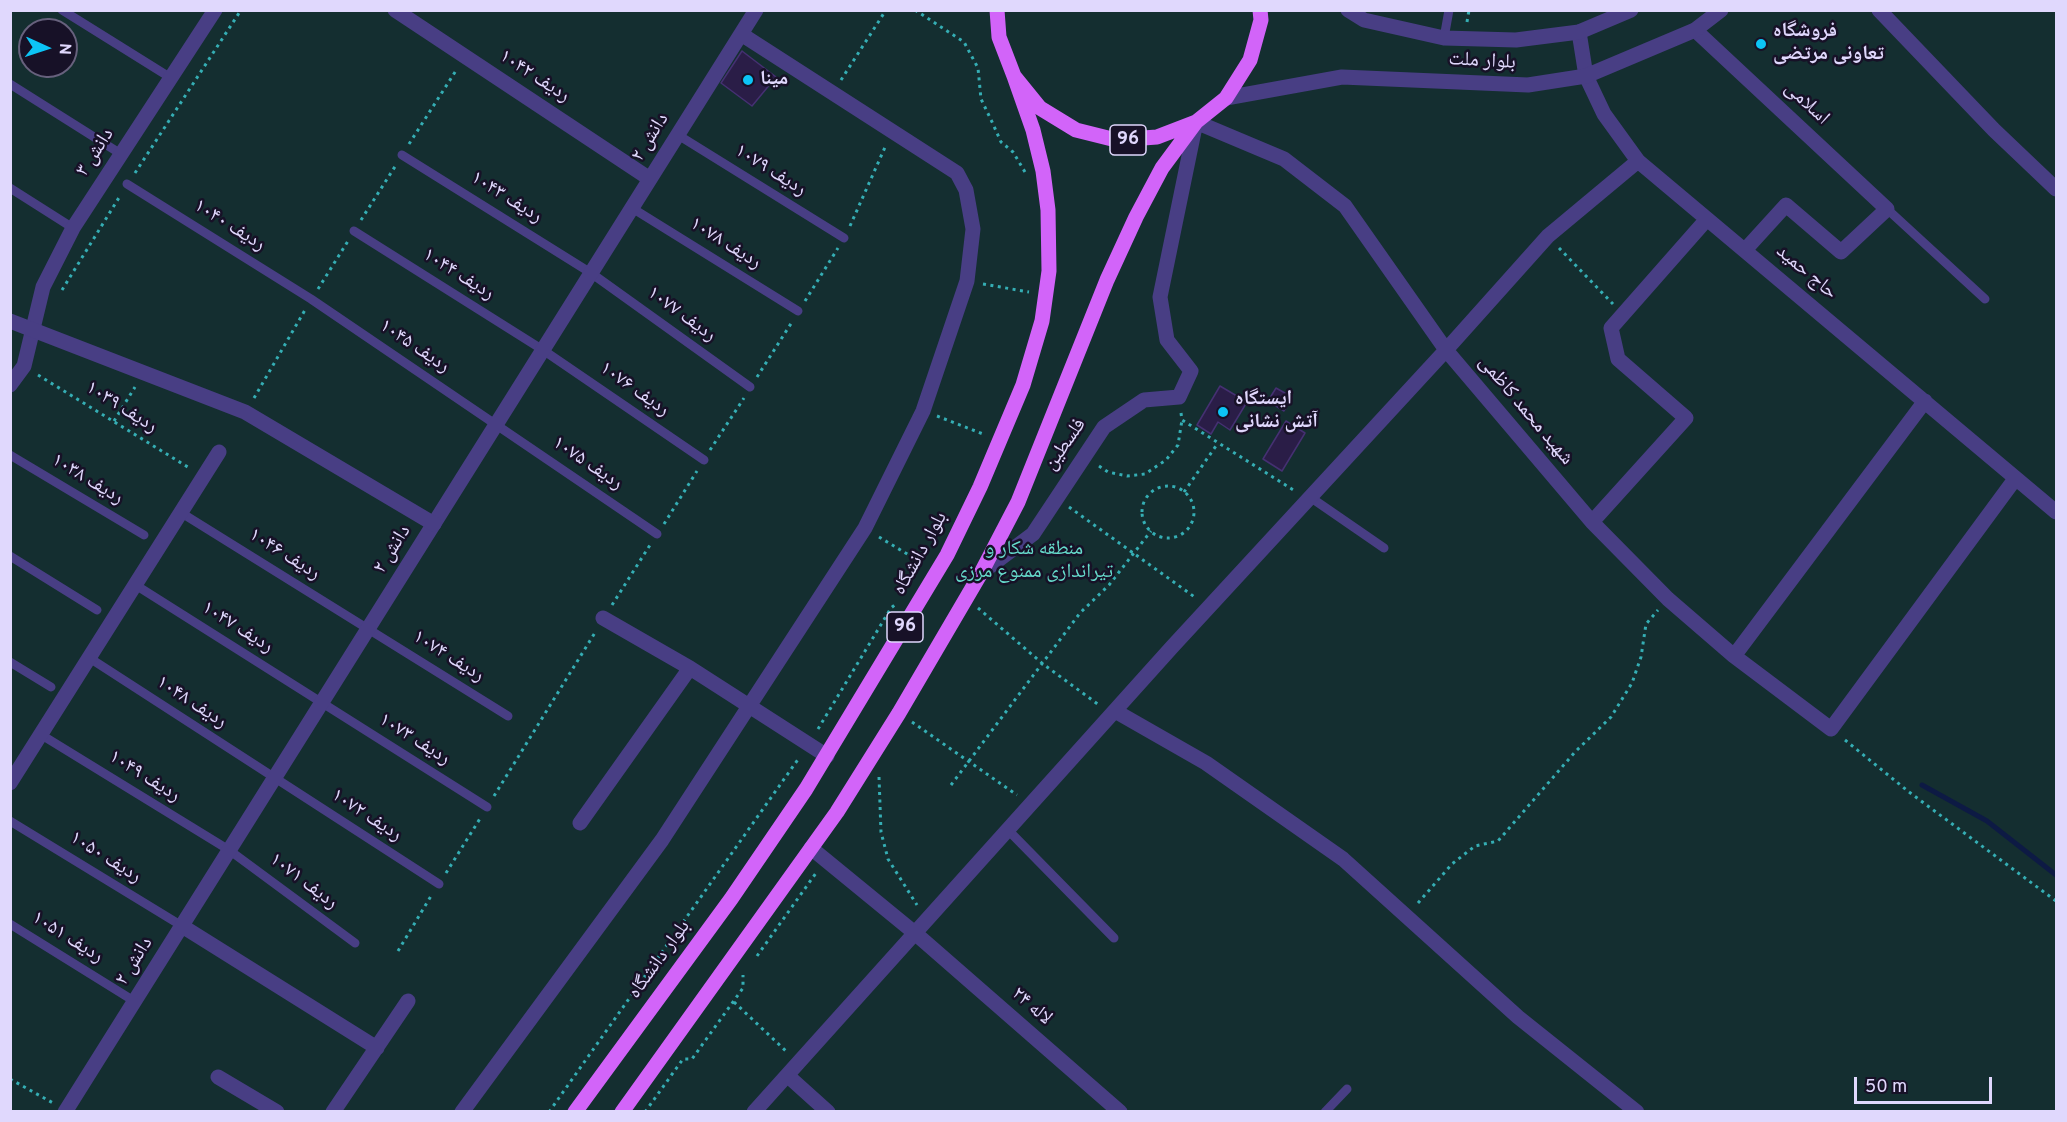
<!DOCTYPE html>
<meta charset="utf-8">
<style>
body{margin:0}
#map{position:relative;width:2067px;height:1122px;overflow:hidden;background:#171127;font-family:Overpass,sans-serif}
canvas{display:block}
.frame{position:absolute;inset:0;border:12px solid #e0d8fd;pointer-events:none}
.north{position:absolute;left:18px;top:18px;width:60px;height:60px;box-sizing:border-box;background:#171127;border:2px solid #67617d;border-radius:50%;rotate:93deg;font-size:16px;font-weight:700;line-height:24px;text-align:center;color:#e0d8fd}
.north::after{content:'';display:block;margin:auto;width:21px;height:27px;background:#0cc4f5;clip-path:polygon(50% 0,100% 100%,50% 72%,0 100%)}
.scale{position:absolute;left:1854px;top:1077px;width:138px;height:27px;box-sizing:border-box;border:3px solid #e0d8fd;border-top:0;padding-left:8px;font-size:18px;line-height:21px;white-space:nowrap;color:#e0d8fd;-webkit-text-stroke:4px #171127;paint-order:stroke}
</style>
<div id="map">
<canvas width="2067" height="1122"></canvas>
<div class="frame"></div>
<div class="north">N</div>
<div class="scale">50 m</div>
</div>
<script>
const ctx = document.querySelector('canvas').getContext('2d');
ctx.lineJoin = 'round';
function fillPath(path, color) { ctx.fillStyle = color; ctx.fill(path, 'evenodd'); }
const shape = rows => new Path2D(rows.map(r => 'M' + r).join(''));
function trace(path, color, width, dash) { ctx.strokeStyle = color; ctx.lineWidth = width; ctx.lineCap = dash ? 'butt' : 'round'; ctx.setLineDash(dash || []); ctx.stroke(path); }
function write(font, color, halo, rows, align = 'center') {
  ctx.font = font + ' Overpass,"Noto Naskh Arabic",sans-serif'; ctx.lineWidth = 5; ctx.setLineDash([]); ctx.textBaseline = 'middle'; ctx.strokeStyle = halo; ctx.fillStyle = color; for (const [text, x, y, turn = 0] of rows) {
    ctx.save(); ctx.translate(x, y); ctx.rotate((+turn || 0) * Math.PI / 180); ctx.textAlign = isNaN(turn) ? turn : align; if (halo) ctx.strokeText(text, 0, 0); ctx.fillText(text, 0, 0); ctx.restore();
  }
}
fillPath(shape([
 [10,11,2056,11,2056,1111,11,1111],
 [30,30,66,30,66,66,30,66]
]), '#142e30');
trace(shape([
 [1922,785,1987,821,2056,875]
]), '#0d1a44', 5);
const building = shape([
 [742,51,776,77,752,106,721,83,742,51],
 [1220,386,1247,402,1230,430,1218,422,1211,434,1197,425,1220,386],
 [1276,388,1292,397,1284,411,1268,401,1276,388],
 [1286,421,1305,433,1282,471,1263,459,1286,421]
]);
fillPath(building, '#2a1d47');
trace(building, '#453072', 1.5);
trace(shape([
 [915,10,964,42,978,68,981,99,993,124,1001,142,1013,152,1025,172],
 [1467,22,1469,10],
 [841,80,886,10],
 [409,144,457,69],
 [135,173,241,10],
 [361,220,396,165],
 [850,226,886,145],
 [1559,248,1613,304],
 [983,284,1029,292],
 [318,289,348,241],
 [62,290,120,196],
 [805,301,838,248],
 [38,375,191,469],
 [757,377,792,322],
 [254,398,305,310],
 [1181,413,1182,420,1295,491],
 [937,416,983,434],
 [114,421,135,387],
 [710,450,744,398],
 [1099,466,1108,472,1127,476,1145,474,1166,460,1178,445,1182,420],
 '1142 512a26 26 0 1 1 52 0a26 26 0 1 1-52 0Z',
 [1184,492,1218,443],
 [1069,507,1196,598],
 [664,524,697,471],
 [879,537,922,563],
 [612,605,650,545],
 [978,608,1043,664,1099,705],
 [912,722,1017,795],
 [818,729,891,608,897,603],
 [1845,740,1909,792,2056,901],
 [879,777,881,832,888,859,917,905],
 [951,785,1080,613,1109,585,1151,531],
 [494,796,596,631],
 [446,873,481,817],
 [1418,903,1452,864,1475,846,1498,841,1575,752,1611,717,1632,683,1641,657,1646,624,1658,610],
 [398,951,431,896],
 [757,956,816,873],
 [734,1002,787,1052],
 [10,1079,53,1103],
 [549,1112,799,758],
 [645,1112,683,1059,692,1059,743,988,743,975]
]), '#35aeb4', 3, [3, 4.5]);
trace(shape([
 [62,10,171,78],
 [1444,38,1449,10],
 [10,84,121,154],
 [678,135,844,238],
 [402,155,591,273,750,387],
 [127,184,311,299,657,534],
 [10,188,73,228],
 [632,208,798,311],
 [1887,209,1985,299],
 [354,231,543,350,704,460],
 [10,455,144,535],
 [1310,497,1384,548],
 [180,512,508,716],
 [10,556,97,610],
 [134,584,487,807],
 [88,657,439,884],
 [10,662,51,687],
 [40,734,229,850,355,943],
 [10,821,182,926],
 [1008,830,1114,938],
 [10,924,134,1001],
 [1325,1112,1347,1089]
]), '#483e84', 9);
trace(shape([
 [395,10,650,179],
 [1879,10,1994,130,2056,189],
 [1695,30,1887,209,1841,252,1786,205,1745,250],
 [1579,32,1586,76,1604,114,1638,161,2056,512],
 [10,385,24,366,43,287,73,228,215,10],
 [1592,522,1686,418,1618,359,1611,328,1707,219],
 [981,573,1033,534,1104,427,1144,400,1179,397,1191,371,1167,340,1160,297,1196,122,1284,159,1345,206,1446,350,1592,522,1668,599,1734,656,1831,729,2015,479],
 [603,618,690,668,827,756],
 [1734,656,1925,401],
 [1115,711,1206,763,1343,859,1518,1017,1637,1112],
 [10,783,219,452],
 [580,823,690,668],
 [811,848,916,934,1120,1112],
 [182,926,377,1048],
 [788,1076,828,1112],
 [218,1077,277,1112],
 [65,1112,756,10],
 [333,1112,408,1001],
 [462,1112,662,840,865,528,923,411,967,281,973,229,966,190,957,173,741,34],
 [754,1112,1172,647,1446,350,1548,236,1638,161]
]), '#483e84', 15);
trace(shape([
 [1348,10,1364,20,1444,38,1516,40,1579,32,1631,10],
 [1226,98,1342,77,1528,85,1586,76,1695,30,1721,10],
 [10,321,245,412,434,524]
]), '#483e84', 15);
trace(shape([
 [997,10,999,37,1014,76,1040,108,1076,130,1116,140,1157,137,1196,122,1226,98,1250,60,1261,20,1260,10],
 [575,1112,731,899,806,789,947,555,980,487,1023,385,1042,321,1049,271,1048,210,1043,171,1033,130,1014,76],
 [622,1112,837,812,899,713,981,573,1018,502,1107,280,1136,217,1162,168,1196,122]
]), '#d264f9', 15);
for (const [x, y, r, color] of [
 [1761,44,6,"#0cc4f5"],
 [748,80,6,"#0cc4f5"],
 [1223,412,6,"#0cc4f5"]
]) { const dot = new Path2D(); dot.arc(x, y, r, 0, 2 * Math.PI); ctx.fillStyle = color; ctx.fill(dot); trace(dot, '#171127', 2); }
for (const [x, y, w] of [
 [1128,140,36],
 [905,627,36]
]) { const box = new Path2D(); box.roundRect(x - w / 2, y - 15, w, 30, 4.5); ctx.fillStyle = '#171127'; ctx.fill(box); trace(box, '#e0d8fd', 1.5); }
write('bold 18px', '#e0d8fd', null, [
 ["96",1128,140],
 ["96",905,627]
]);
write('bold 20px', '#e0d8fd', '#171127', [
 ["فروشگاه",1773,32],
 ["تعاونی مرتضی",1773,55],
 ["مینا",760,80],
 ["ایستگاه",1235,400],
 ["آتش نشانی",1235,423]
], 'left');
write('20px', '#e0d8fd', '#171127', [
 ["بلوار ملت",1482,62,3],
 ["ردیف ۱۰۴۲",534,77,33],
 ["اسلامی",1806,104,43],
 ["دانش ۲",651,138,-58],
 ["دانش ۳",96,153,-57],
 ["ردیف ۱۰۷۹",770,171,32],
 ["ردیف ۱۰۴۳",506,198,32],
 ["ردیف ۱۰۴۰",229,226,32],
 ["ردیف ۱۰۷۸",725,244,32],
 ["حاج حمید",1806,273,40],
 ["ردیف ۱۰۴۴",458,275,32],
 ["ردیف ۱۰۷۷",681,315,36],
 ["ردیف ۱۰۴۵",414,347,34],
 ["ردیف ۱۰۷۶",634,390,35],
 ["ردیف ۱۰۳۹",121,408,32],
 ["شهید محمد کاظمی",1525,411,50],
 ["فلسطین",1066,445,-55],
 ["ردیف ۱۰۷۵",587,464,34],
 ["ردیف ۱۰۳۸",87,480,31],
 ["دانش ۲",393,550,-58],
 ["بلوار دانشگاه",921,554,-61],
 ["ردیف ۱۰۴۶",284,555,32],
 ["ردیف ۱۰۴۷",237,628,32],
 ["ردیف ۱۰۷۴",448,657,32],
 ["ردیف ۱۰۴۸",191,703,33],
 ["ردیف ۱۰۷۳",414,740,32],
 ["ردیف ۱۰۴۹",144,777,32],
 ["ردیف ۱۰۷۲",366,816,33],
 ["ردیف ۱۰۵۰",105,858,32],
 ["ردیف ۱۰۷۱",303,882,37],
 ["ردیف ۱۰۵۱",67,938,32],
 ["بلوار دانشگاه",660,960,-54],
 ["دانش ۲",135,962,-58],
 ["لاله ۲۴",1031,1007,41]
]);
write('20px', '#66dbcb', '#171127', [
 ["منطقه شکار و",1034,550],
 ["تیراندازی ممنوع مرزی",1034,573]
]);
</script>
